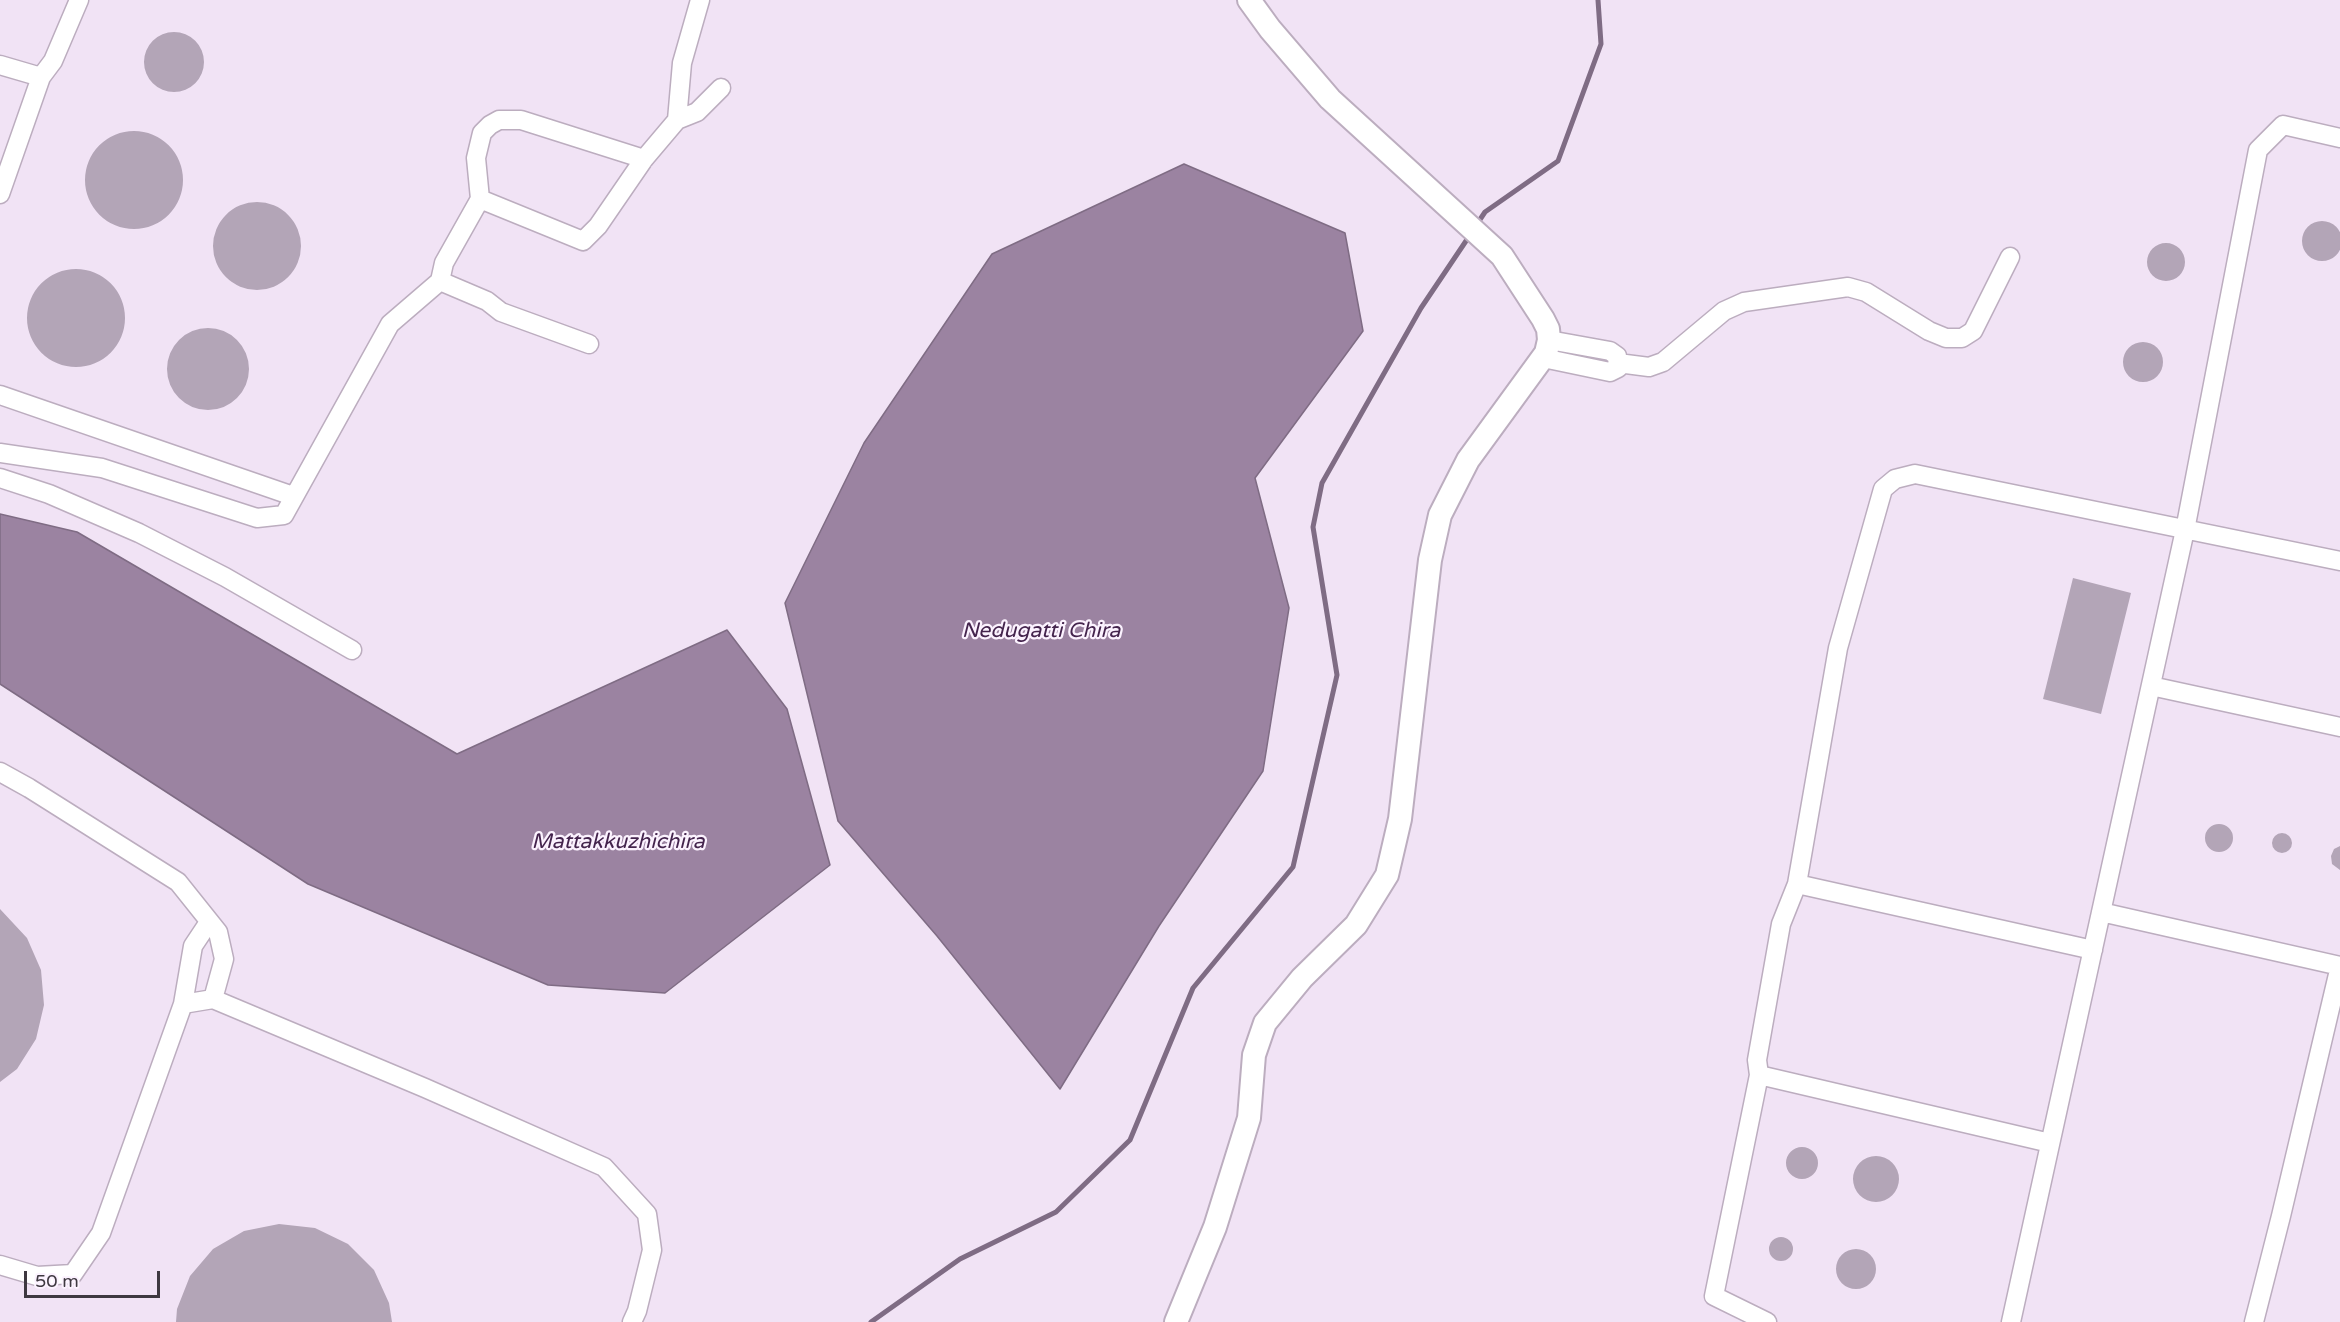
<!DOCTYPE html>
<style>
body{margin:0}
#map{position:relative;width:2340px;height:1322px;overflow:hidden;background:#f1e3f5;font-family:"Varela Round",sans-serif}
canvas{display:block}
.scale{position:absolute;left:24px;top:1271px;width:136px;height:27px;box-sizing:border-box;border:3px solid #3e3840;border-top:0;padding-left:8px;font-size:18px;line-height:21px;white-space:nowrap;color:#3e3840;-webkit-text-stroke:4px #fbf2fe;paint-order:stroke}
</style>
<div id="map">
<canvas width="2340" height="1322"></canvas>
<div class="scale">50 m</div>
</div>
<script>
const ctx = document.querySelector('canvas').getContext('2d');
ctx.lineJoin = 'round';
function fillPath(path, color) { ctx.fillStyle = color; ctx.fill(path, 'evenodd'); }
const shape = rows => new Path2D(rows.map(r => 'M' + r).join(''));
function trace(path, color, width, dash) { ctx.strokeStyle = color; ctx.lineWidth = width; ctx.lineCap = dash ? 'butt' : 'round'; ctx.setLineDash(dash || []); ctx.stroke(path); }
function write(font, color, halo, rows, align = 'center') {
  ctx.font = font + ' "Varela Round",sans-serif'; ctx.lineWidth = 4.5; ctx.setLineDash([]); ctx.textBaseline = 'middle'; ctx.strokeStyle = halo; ctx.fillStyle = color; for (const [text, x, y, turn = 0] of rows) {
    ctx.save(); ctx.translate(x, y); ctx.rotate((+turn || 0) * Math.PI / 180); ctx.textAlign = isNaN(turn) ? turn : align; if (halo) ctx.strokeText(text, 0, 0); ctx.fillText(text, 0, 0); ctx.restore();
  }
}
const water = shape([
 [1184,164,1345,233,1363,331,1255,478,1289,608,1263,771,1159,926,1060,1089,937,936,838,821,785,603,864,443,992,254,1184,164],
 [0,514,77,532,457,754,727,630,787,709,830,865,665,993,548,985,308,884,0,684,0,514]
]);
fillPath(water, '#9b83a1');
trace(water, '#7f6c84', 1.5);
trace(shape([
 [1477,224,1485,212,1558,161,1601,44,1598,0],
 [871,1322,960,1259,1056,1212,1130,1140,1193,988,1293,867,1337,675,1313,527,1322,483,1421,308,1470,235]
]), '#7f6c84', 5);
fillPath(shape([
 '144 62a30 30 0 1 1 60 0a30 30 0 1 1-60 0Z',
 '85 180a49 49 0 1 1 98 0a49 49 0 1 1-98 0Z',
 '213 246a44 44 0 1 1 88 0a44 44 0 1 1-88 0Z',
 '2302 241a20 20 0 1 1 40 0a20 20 0 1 1-40 0Z',
 '2147 262a19 19 0 1 1 38 0a19 19 0 1 1-38 0Z',
 '27 318a49 49 0 1 1 98 0a49 49 0 1 1-98 0Z',
 '167 369a41 41 0 1 1 82 0a41 41 0 1 1-82 0Z',
 '2123 362a20 20 0 1 1 40 0a20 20 0 1 1-40 0Z',
 [2073,578,2131,593,2101,714,2043,699],
 '2205 838a14 14 0 1 1 28 0a14 14 0 1 1-28 0Z',
 '2272 843a10 10 0 1 1 20 0a10 10 0 1 1-20 0Z',
 [2340,846,2340,870,2332,864,2331,856,2334,849],
 [0,909,27,938,41,970,44,1005,36,1039,17,1069,0,1082],
 '1786 1163a16 16 0 1 1 32 0a16 16 0 1 1-32 0Z',
 '1853 1179a23 23 0 1 1 46 0a23 23 0 1 1-46 0Z',
 [279,1224,315,1228,348,1244,374,1270,389,1303,392,1322,176,1322,177,1309,190,1276,213,1249,244,1231],
 '1769 1249a12 12 0 1 1 24 0a12 12 0 1 1-24 0Z',
 '1836 1269a20 20 0 1 1 40 0a20 20 0 1 1-40 0Z'
]), '#b3a5b7');
const minor = shape([
 [0,65,41,77],
 [677,120,697,112,721,88],
 [0,194,41,77,53,61,79,0],
 [480,199,583,241,598,226,644,159,677,120,682,63,700,0],
 [440,281,487,301,501,312,589,344],
 [1543,358,1610,372,1618,368,1617,356,1610,351,1549,340],
 [1618,363,1649,367,1663,362,1724,311,1744,302,1848,287,1866,292,1929,331,1946,338,1962,338,1973,331,2010,257],
 [0,395,293,496],
 [0,453,102,468,257,518,284,515,390,324,440,281,444,263,480,199,476,158,482,133,490,125,499,120,521,120,644,159],
 [0,478,49,494,139,533,225,577,352,650],
 [2151,686,2340,727],
 [0,772,29,788,178,882,218,932,224,959,213,999],
 [1797,884,2093,950],
 [2101,912,2340,966],
 [209,922,193,946,183,1004,213,999,425,1088,604,1167,647,1214,652,1250,637,1311,632,1322],
 [1759,1075,2050,1143],
 [0,1265,37,1276,73,1274,101,1233,183,1004],
 [1767,1322,1714,1296,1759,1075,1757,1060,1781,924,1797,884,1838,648,1883,489,1895,479,1915,474,2340,561],
 [2011,1322,2185,530,2258,150,2283,125,2340,138],
 [2254,1322,2281,1216,2340,966]
]);
const major = shape([
 [1176,1322,1215,1227,1249,1118,1254,1055,1265,1023,1302,978,1356,925,1387,875,1400,819,1430,560,1440,515,1468,460,1546,353,1549,340,1548,329,1543,319,1502,256,1330,99,1270,29,1249,0]
]);
trace(minor, '#bcadbf', 21);
trace(major, '#bcadbf', 26);
trace(minor, '#fff', 18);
trace(major, '#fff', 22);
write('italic 21px', '#44244d', '#fbf2fe', [
 ["Nedugatti Chira",1041,631],
 ["Mattakkuzhichira",618,842]
]);
</script>
